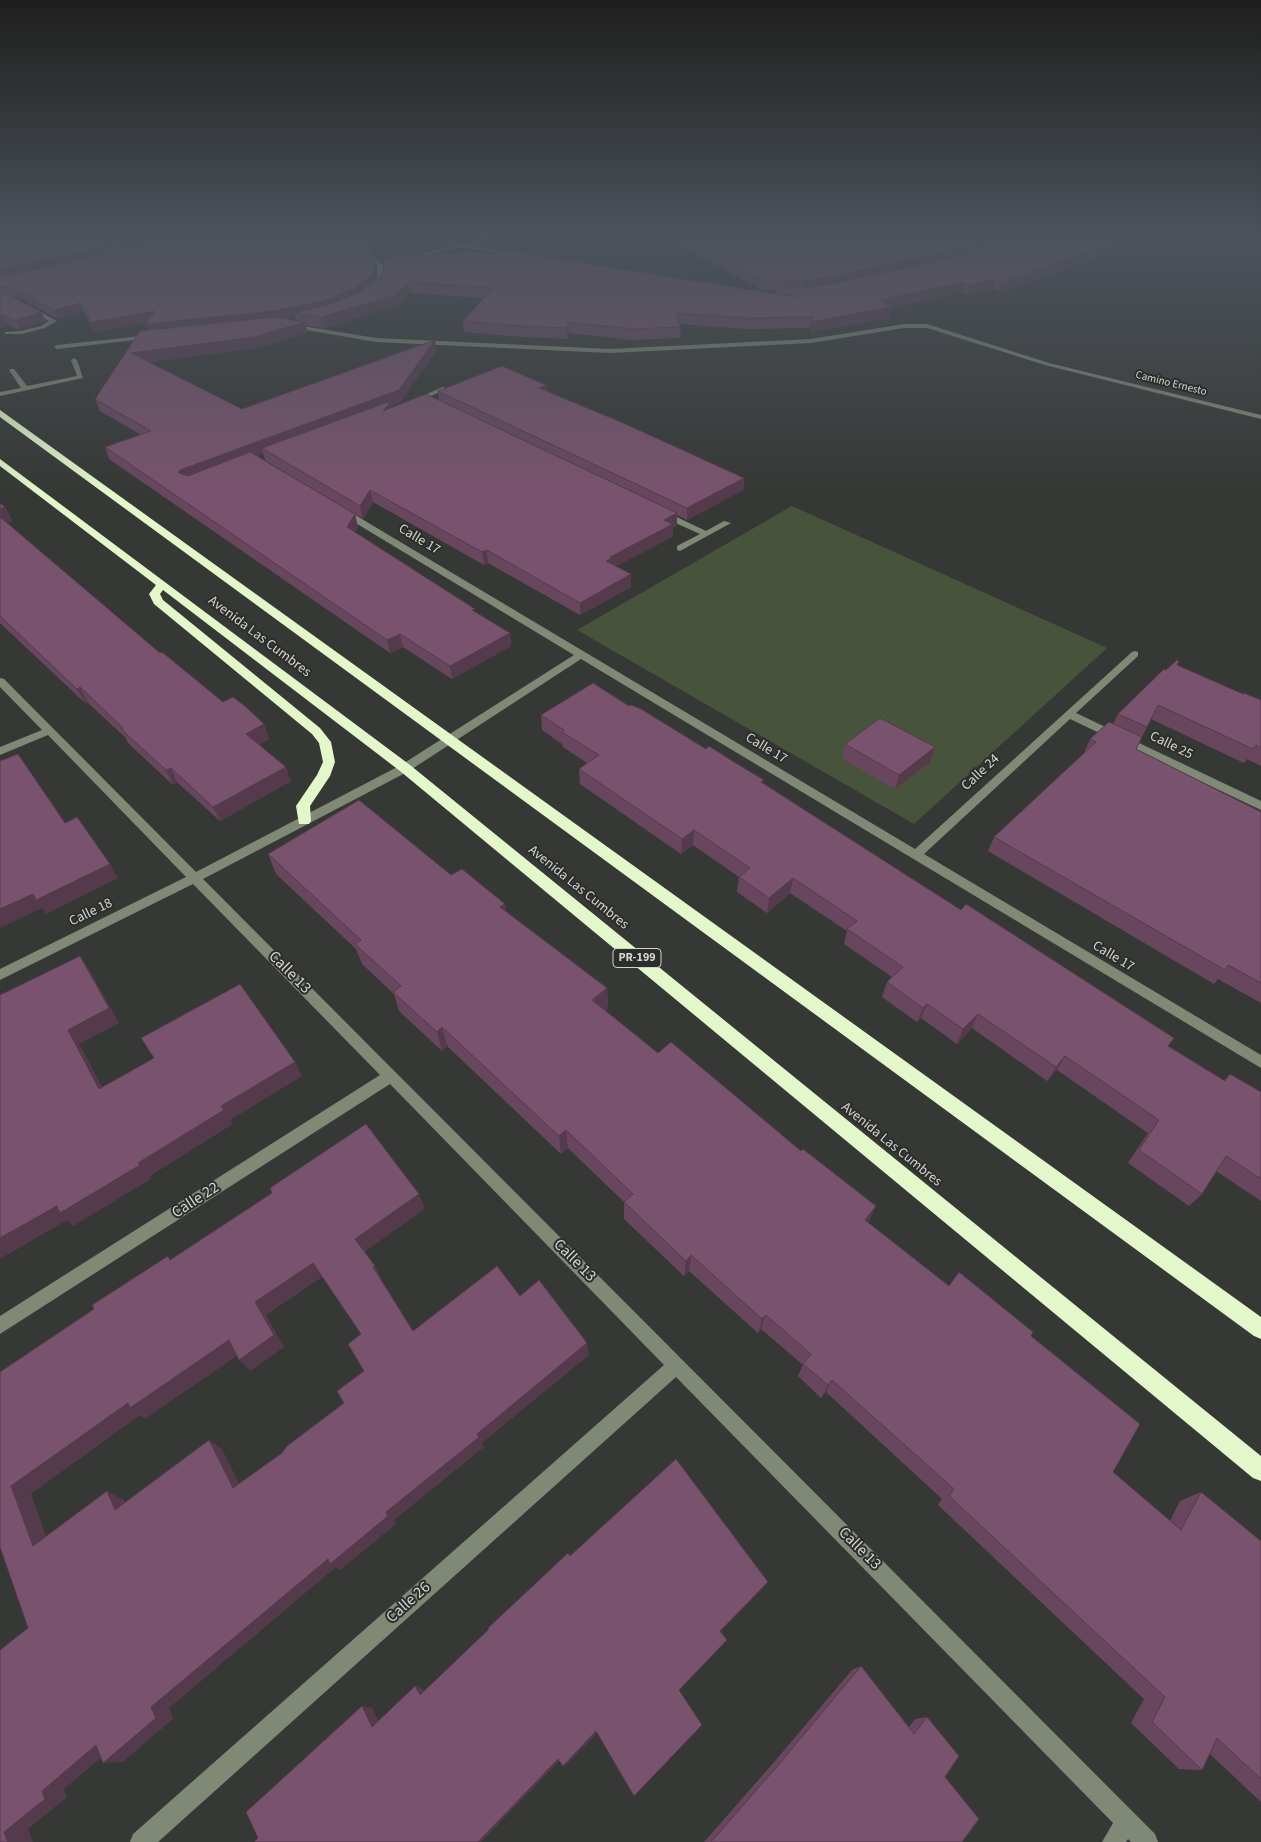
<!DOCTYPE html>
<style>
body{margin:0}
canvas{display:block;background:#363835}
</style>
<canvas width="1261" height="1842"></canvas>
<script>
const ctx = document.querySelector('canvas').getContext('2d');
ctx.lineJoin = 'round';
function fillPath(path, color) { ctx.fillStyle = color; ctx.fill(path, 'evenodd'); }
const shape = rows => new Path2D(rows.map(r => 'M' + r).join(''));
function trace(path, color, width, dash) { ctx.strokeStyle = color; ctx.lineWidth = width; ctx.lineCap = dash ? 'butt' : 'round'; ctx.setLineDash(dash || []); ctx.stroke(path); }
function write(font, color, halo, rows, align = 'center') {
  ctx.font = font + ' "Source Sans 3",sans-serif'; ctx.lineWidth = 4; ctx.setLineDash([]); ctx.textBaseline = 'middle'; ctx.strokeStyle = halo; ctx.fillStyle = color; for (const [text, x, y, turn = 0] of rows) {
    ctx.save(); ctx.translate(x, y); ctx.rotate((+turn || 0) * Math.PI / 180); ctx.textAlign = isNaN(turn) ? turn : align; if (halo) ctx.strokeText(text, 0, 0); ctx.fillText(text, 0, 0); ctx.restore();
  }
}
fillPath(shape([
 [792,506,1107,648,914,824,577,630]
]), '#48533b');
fillPath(shape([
 [89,236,95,236,126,256,121,257,89,236],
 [354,236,358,236,357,240,383,265,383,282,374,290,369,289,377,282,377,265,352,241,354,236],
 [492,236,500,236,468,245,520,254,517,256,460,247,404,261,401,259,492,236],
 [0,298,17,299,57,321,45,328,22,334,5,334,5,332,20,331,41,326,49,321,14,302,0,302,0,298],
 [291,324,376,338,610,349,811,339,904,324,927,324,1049,363,1261,415,1261,419,1045,365,927,328,904,328,811,343,610,353,376,342,289,327,291,324],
 [151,335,153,336,153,338,57,349,54,347,57,345,151,335],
 [74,358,77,360,83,378,0,396,0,392,21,388,9,370,10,369,14,369,27,386,77,376,71,360,74,358],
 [443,387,446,389,445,390,416,402,411,401,443,387],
 [339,509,345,509,915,849,1132,652,1135,651,1138,652,1138,656,1076,713,1261,801,1261,810,1070,719,924,854,1261,1055,1261,1068,581,659,409,771,203,879,1155,1834,1158,1842,1131,1842,1128,1839,1126,1842,1102,1842,1113,1823,676,1377,158,1842,130,1842,133,1834,664,1365,390,1084,0,1334,0,1316,380,1075,193,884,0,980,0,969,186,877,48,735,0,755,0,747,42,730,0,687,0,678,4,679,196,872,401,765,574,655,339,513,339,509],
 [660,512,666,512,706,531,724,521,731,523,680,551,677,550,677,546,700,534,660,516,660,512]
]), '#808876');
fillPath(shape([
 [0,410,1261,1317,1261,1339,1254,1336,0,417,0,410],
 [0,459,410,765,1261,1456,1261,1481,1253,1478,400,771,163,590,160,594,163,600,320,728,331,742,335,762,330,776,310,806,311,821,309,824,299,824,296,806,317,775,323,762,319,743,312,734,154,604,149,594,156,585,0,466,0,459]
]), '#e3f7ca');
fillPath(shape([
 [0,236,110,246,113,252,122,250,98,236,344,236,375,266,375,280,494,255,776,294,776,290,762,290,659,236,1162,236,1146,246,1140,248,1130,245,1008,290,999,292,993,289,968,295,962,292,891,308,889,318,810,332,810,328,747,329,680,324,681,327,680,338,632,340,569,333,567,339,523,337,464,332,463,321,484,298,410,293,398,305,324,328,306,325,307,333,257,348,149,362,242,409,436,351,401,401,392,405,392,408,439,400,438,391,546,385,547,391,744,478,743,490,687,520,677,515,677,525,673,527,672,537,616,566,631,587,580,615,488,563,484,565,373,502,363,519,265,460,263,453,256,455,355,514,358,527,355,532,475,612,510,633,511,646,452,679,403,647,390,653,109,459,105,447,141,435,100,411,95,399,148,330,148,322,96,332,83,312,58,319,18,297,14,297,45,321,20,329,16,329,8,325,0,327],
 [295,316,296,321,284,319],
 [1240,236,1261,236,1261,237],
 [0,503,5,507,12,521,7,523,160,653,223,702,264,724,269,739,259,744,291,781,220,821,177,782,173,785,128,743,125,737,87,702,85,703,0,623],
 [1177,665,1243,694,1261,700,1261,766,1247,759,1244,763,1151,719,1136,749,1261,812,1261,1003,1218,979,1214,984,988,851,994,837,1084,753,1090,739,1113,724,1118,714,1166,670],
 [629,706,763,783,1168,1046,1223,1081,1230,1074,1261,1092,1261,1201,1216,1171,1202,1194,1189,1206,1128,1163,1148,1133,1057,1070,1047,1081,972,1028,957,1044,921,1018,917,1022,882,997,887,982,892,977,844,944,847,931,790,893,767,913,737,892,739,877,693,845,681,854,580,784,579,769,587,763,563,747,562,744,542,730,541,715],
 [845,744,930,762,895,789,842,759],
 [268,854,451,875,505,904,506,912,607,988,608,1007,605,1010,869,1223,949,1286,1031,1336,1113,1472,1170,1521,1180,1501,1201,1492,1261,1541,1261,1802,1210,1754,1202,1770,1179,1769,1131,1723,1144,1699,938,1505,942,1499,826,1392,821,1398,798,1376,803,1365,761,1329,758,1333,689,1271,684,1276,624,1219,624,1202,568,1148,561,1154,447,1046,442,1051,399,1011,394,994,362,964,356,949,276,874],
 [861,1666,909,1727,915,1719,927,1717,945,1777,962,1842,704,1842,775,1761,852,1670]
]), '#68475e');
fillPath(shape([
 [0,236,48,236,0,246],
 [158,236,201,236,124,252,121,243],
 [991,236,1005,236,972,255,802,291,803,281],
 [1133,236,1130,245,1008,290,999,292,1002,282],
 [1151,236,1162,236,1146,246,1140,248,1144,238],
 [110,246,113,254,0,279,0,269],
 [374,257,375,266,375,281,357,297,325,310,294,313,295,316,277,320,149,333,146,324],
 [995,279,993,289,968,295,970,285],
 [409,282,410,293,398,305,324,328,321,317],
 [964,282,962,292,891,308,889,318,810,332,811,322,880,300],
 [80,303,83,312,58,319,54,310],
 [155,311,158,320,96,332,92,322],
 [41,312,45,321,20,329,16,320],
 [4,315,8,325,0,327,0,316],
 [305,322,307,333,257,348,135,364,131,353],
 [568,322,569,333,567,339,567,328],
 [435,340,436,351,401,401,392,405,393,412,262,448,263,453,184,482,179,473,180,470],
 [546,385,547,396,539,388],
 [744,478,743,490,687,520,687,508],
 [370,490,373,502,363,519,360,506],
 [5,507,12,521,1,525,0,509],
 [677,513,677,525,673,527,672,537,613,568,606,561,610,557,664,520],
 [355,514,358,527,350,540,347,527],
 [487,550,488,563,484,565,482,552],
 [631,574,631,587,580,615,580,603],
 [510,633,511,646,452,679,450,666],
 [400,634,403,647,390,653,387,640],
 [80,687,87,702,85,703,77,689],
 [264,724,269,739,252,748,246,734],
 [935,747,930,762,895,789,899,775],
 [286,767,291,781,220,821,213,807],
 [171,768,177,782,173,785,166,770],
 [694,830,693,845,681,854,682,839],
 [110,864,118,878,46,914,42,908,0,928,0,909,33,894],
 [793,878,790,893,767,913,769,898],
 [505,904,508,924,500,907],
 [80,956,90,971,119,1023,79,1044,111,1103,99,1089,68,1030],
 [607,988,608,1007,593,1019,592,1000],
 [927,1004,921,1018,917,1022,923,1008],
 [978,1014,972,1028,957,1044,963,1029],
 [442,1027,447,1046,442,1051,437,1032],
 [1065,1056,1057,1070,1047,1081,1056,1067],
 [295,1062,302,1076,230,1120,233,1124,150,1176,151,1179,73,1226,67,1220,0,1259,0,1238,57,1206,138,1163,221,1106],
 [566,1130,568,1148,561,1154,559,1136],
 [419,1194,425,1209,363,1253,355,1239],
 [876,1206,869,1222,865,1220],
 [691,1255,689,1271,684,1276,686,1261],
 [313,1263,322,1277,266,1315,284,1347,251,1371,239,1360,255,1302],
 [375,1266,382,1280,380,1281,373,1267],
 [766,1315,761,1329,758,1333,762,1319],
 [229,1340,241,1353,145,1419,140,1415,31,1494,52,1553,33,1546,11,1486,128,1403],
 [587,1343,589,1355,482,1443,484,1447,394,1520,396,1524,340,1570,336,1567,169,1708,173,1719,123,1762,103,1763,151,1707,328,1559,386,1512,477,1434],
 [832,1380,826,1392,821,1398,828,1385],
 [209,1440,222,1449,246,1497,233,1488],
 [107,1491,124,1500,132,1518,115,1510],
 [768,1582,763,1588,717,1635,720,1631],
 [415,1686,423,1689,428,1697,420,1695],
 [362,1706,372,1708,382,1728,372,1727],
 [596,1731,598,1732,565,1766,563,1766],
 [96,1745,116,1745,64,1789,67,1797,28,1829,33,1842,8,1842,4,1832,42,1791],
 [558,1759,561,1759,481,1842,478,1842]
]), '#553a4c');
const building = shape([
 [35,236,96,236,110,246,0,269,0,244,35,236],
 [109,236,158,236,121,243,109,236],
 [187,236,344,236,374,257,374,272,355,288,324,301,274,311,146,324,155,311,92,322,80,303,54,310,14,288,0,287,0,277,187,236],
 [678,236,991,236,975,245,836,276,803,281,763,280,678,236],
 [1003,236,1133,236,1010,280,1002,282,995,279,970,285,964,282,880,300,891,307,811,322,813,317,748,318,676,313,681,327,632,329,568,322,567,328,522,326,463,321,493,288,409,282,396,295,321,317,294,313,328,305,361,292,383,273,384,257,480,252,494,255,503,250,795,297,777,288,803,288,837,283,980,251,1003,236],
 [1134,236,1151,236,1144,238,1134,236],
 [0,294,10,295,41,312,16,320,12,320,4,315,0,316,0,294],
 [274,317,305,322,254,337,131,353,242,409,435,340,399,390,180,470,179,473,188,476,250,452,355,514,347,527,475,609,472,610,510,633,450,666,400,634,387,640,105,447,151,431,95,399,140,331,274,317],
 [502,366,546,385,539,388,621,422,744,478,687,508,438,391,502,366],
 [426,394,677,513,664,520,673,524,610,557,612,558,606,561,631,574,580,603,487,550,482,552,370,490,360,506,262,448,391,401,383,411,426,394],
 [0,503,5,507,0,509,0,503],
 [0,517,160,653,162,652,223,702,233,697,246,707,264,724,246,734,286,767,213,807,171,768,166,770,121,729,123,728,80,687,77,689,0,616,0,517],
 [1177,660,1179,661,1177,665,1243,694,1244,693,1261,700,1261,748,1256,745,1253,749,1158,705,1147,727,1118,714,1164,669,1166,670,1177,660],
 [593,683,629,706,631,705,641,709,706,749,709,746,734,762,764,780,761,782,961,910,966,904,1174,1038,1168,1046,1225,1081,1230,1074,1261,1092,1261,1179,1226,1156,1202,1194,1139,1150,1159,1120,1065,1056,1056,1067,978,1014,963,1029,927,1004,923,1008,887,982,903,967,847,929,857,921,793,878,769,898,739,877,750,868,694,830,682,839,579,769,599,755,562,732,564,730,541,715,593,683],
 [880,718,935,747,899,775,845,744,880,718],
 [1109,722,1142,737,1136,749,1261,812,1261,983,1228,965,1225,970,994,837,1096,742,1090,739,1109,722],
 [18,754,65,823,77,817,110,864,36,900,33,894,0,909,0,761,18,754],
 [359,800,451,875,462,869,505,904,500,907,607,988,592,1000,658,1053,671,1042,801,1151,803,1149,876,1206,865,1220,949,1286,959,1272,1033,1332,1031,1336,1140,1424,1113,1472,1181,1530,1201,1492,1261,1541,1261,1779,1217,1738,1202,1770,1152,1722,1165,1697,949,1496,954,1489,832,1380,828,1385,803,1364,811,1354,766,1315,762,1319,691,1255,686,1261,624,1202,633,1194,566,1130,559,1136,442,1027,437,1032,393,992,401,986,355,944,361,940,268,854,359,800],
 [80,956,109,1008,68,1030,99,1089,154,1058,141,1038,240,984,295,1062,221,1106,224,1110,138,1163,140,1165,60,1213,57,1206,0,1238,0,995,80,956],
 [366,1124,419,1194,355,1239,375,1266,373,1267,413,1331,497,1266,520,1296,539,1280,587,1343,477,1434,479,1437,386,1512,388,1516,330,1564,328,1559,151,1707,156,1718,103,1763,96,1745,42,1791,45,1799,4,1832,8,1842,0,1842,0,1650,28,1628,0,1547,0,1372,94,1309,92,1305,168,1256,170,1260,272,1193,270,1188,366,1124],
 [313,1263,361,1334,348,1344,364,1371,337,1391,344,1403,287,1446,282,1453,233,1488,209,1440,115,1510,107,1491,33,1546,11,1486,128,1403,130,1408,229,1340,239,1360,274,1335,255,1302,313,1263],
 [676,1459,768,1582,720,1631,727,1640,679,1690,702,1725,634,1796,596,1731,563,1766,558,1759,478,1842,254,1842,258,1838,246,1812,362,1706,372,1727,415,1686,420,1695,489,1629,488,1628,568,1553,570,1556,676,1459],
 [861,1666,914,1734,927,1717,959,1756,945,1777,979,1819,962,1842,711,1842,781,1762,861,1666]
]);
fillPath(building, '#79536d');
trace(building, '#553a4c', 1);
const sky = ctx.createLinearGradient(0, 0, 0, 494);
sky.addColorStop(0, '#1e1f1d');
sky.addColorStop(0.48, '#4c535c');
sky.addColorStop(1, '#4c535c00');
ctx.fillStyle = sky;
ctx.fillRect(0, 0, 1261, 494);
write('11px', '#d4d5d3', '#2c2e2b', [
 ["Camino Ernesto",1171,384,14]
]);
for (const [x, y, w] of [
 [637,958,48]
]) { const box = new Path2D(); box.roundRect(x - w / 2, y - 9.5, w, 19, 4); ctx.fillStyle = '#2c2e2b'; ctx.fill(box); trace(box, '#d4d5d3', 1); }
write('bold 12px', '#d4d5d3', null, [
 ["PR-199",637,958]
]);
write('14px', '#d4d5d3', '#2c2e2b', [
 ["Calle 17",419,540,31],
 ["Avenida Las Cumbres",259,637,37],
 ["Calle 25",1171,746,26],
 ["Calle 17",766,749,31],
 ["Calle 24",981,773,-43],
 ["Avenida Las Cumbres",578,888,39],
 ["Calle 18",91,913,-26],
 ["Calle 17",1113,957,31],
 ["Avenida Las Cumbres",891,1145,39]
]);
write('16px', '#d4d5d3', '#2c2e2b', [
 ["Calle 13",289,973,45],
 ["Calle 22",196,1201,-33],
 ["Calle 13",574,1261,45],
 ["Calle 13",859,1549,45],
 ["Calle 26",409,1603,-42]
]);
</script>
